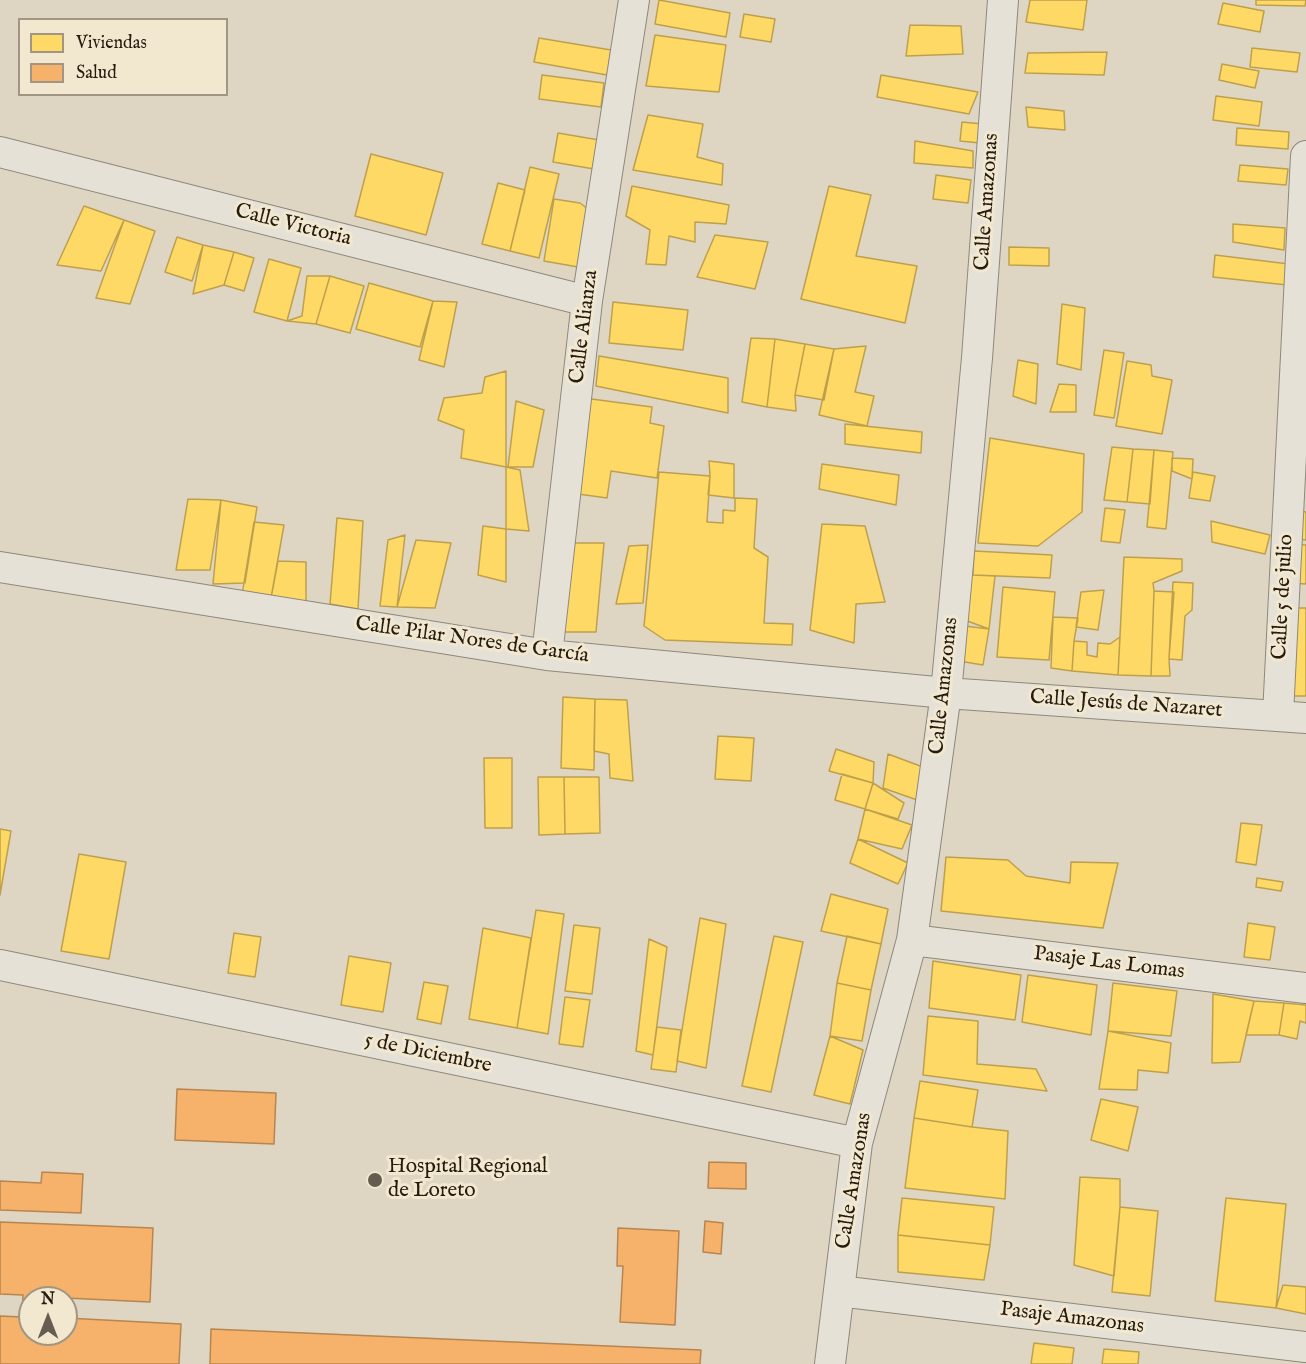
<!DOCTYPE html>
<meta charset="utf-8">
<style>
body{margin:0}
#map{position:relative;width:1306px;height:1364px;overflow:hidden;background:#ded6c2;font-family:"IM FELL English",serif}
canvas{display:block}
.legend{position:absolute;left:18px;top:18px;width:210px;height:78px;box-sizing:border-box;background:#f2e8cf;border:2px solid #a09683;margin:0;padding:8px 10px;list-style:none;font-size:18px;color:#251b11}
.legend li{display:flex;align-items:center;gap:12px;height:30px}
.legend b{width:30px;border:2px solid #a09683}
.north{position:absolute;left:18px;top:1286px;width:60px;height:60px;box-sizing:border-box;background:#f2e8cf;border:2px solid #a09683;border-radius:50%;rotate:0deg;font-size:16px;font-weight:700;line-height:24px;text-align:center;color:#251b11}
.north::after{content:'';display:block;margin:auto;width:21px;height:27px;background:#665c4f;clip-path:polygon(50% 0,100% 100%,50% 72%,0 100%)}
</style>
<div id="map">
<canvas width="1306" height="1364"></canvas>
<ul class="legend">
<li><b style="height:16px;background:#ffd966"></b>Viviendas</li>
<li><b style="height:16px;background:#f6b26b"></b>Salud</li>
</ul>
<div class="north">N</div>
</div>
<script>
const ctx = document.querySelector('canvas').getContext('2d');
ctx.lineJoin = 'round';
function fillPath(path, color) { ctx.fillStyle = color; ctx.fill(path, 'evenodd'); }
const shape = rows => new Path2D(rows.map(r => 'M' + r).join(''));
function trace(path, color, width, dash) { ctx.strokeStyle = color; ctx.lineWidth = width; ctx.lineCap = dash ? 'butt' : 'round'; ctx.setLineDash(dash || []); ctx.stroke(path); }
function write(font, color, halo, rows, align = 'center') {
  ctx.font = font + ' "IM FELL English",serif'; ctx.lineWidth = 6; ctx.setLineDash([]); ctx.textBaseline = 'middle'; ctx.strokeStyle = halo; ctx.fillStyle = color; for (const [text, x, y, turn = 0] of rows) {
    ctx.save(); ctx.translate(x, y); ctx.rotate((+turn || 0) * Math.PI / 180); ctx.textAlign = isNaN(turn) ? turn : align; if (halo) ctx.strokeText(text, 0, 0); ctx.fillText(text, 0, 0); ctx.restore();
  }
}
const homes = shape([
 [659,0,730,13,726,37,655,24,659,0],
 [1030,0,1087,0,1083,30,1026,22,1030,0],
 [1256,0,1306,0,1305,6,1256,5,1256,0],
 [1223,3,1264,11,1260,32,1218,24,1223,3],
 [744,14,775,19,771,42,740,37,744,14],
 [910,25,961,26,963,54,906,56,910,25],
 [655,35,726,45,719,92,646,86,655,35],
 [539,38,611,50,607,75,534,62,539,38],
 [1252,48,1300,53,1297,72,1250,67,1252,48],
 [1107,52,1104,75,1025,73,1028,53,1107,52],
 [1222,64,1259,71,1255,88,1219,80,1222,64],
 [542,75,604,83,601,107,539,99,542,75],
 [881,75,978,92,969,114,877,97,881,75],
 [1216,96,1262,102,1259,126,1213,120,1216,96],
 [1026,107,1064,111,1065,130,1028,127,1026,107],
 [648,115,703,124,697,157,723,164,722,185,633,170,648,115],
 [962,122,982,124,980,143,960,141,962,122],
 [1237,128,1289,132,1288,149,1236,145,1237,128],
 [558,133,599,140,594,169,553,162,558,133],
 [915,141,973,151,973,168,914,163,915,141],
 [371,154,443,173,426,235,355,216,371,154],
 [1240,165,1288,169,1286,185,1238,181,1240,165],
 [530,167,559,174,539,258,510,251,530,167],
 [936,175,971,180,968,203,933,199,936,175],
 [498,183,525,190,510,251,482,244,498,183],
 [632,186,729,205,726,224,695,222,695,242,669,236,666,265,646,264,650,230,626,216,632,186],
 [829,186,871,195,856,256,917,266,905,323,801,299,829,186],
 [554,199,580,203,588,209,578,267,544,261,554,199],
 [84,206,124,220,101,271,57,265,84,206],
 [124,220,155,231,130,304,96,298,124,220],
 [1233,224,1285,228,1284,250,1233,242,1233,224],
 [715,235,768,242,755,289,697,277,715,235],
 [177,237,203,245,192,281,165,272,177,237],
 [203,245,234,252,224,285,193,294,203,245],
 [1009,247,1049,248,1049,266,1009,265,1009,247],
 [234,252,254,258,244,291,224,285,234,252],
 [1215,255,1289,264,1287,285,1213,277,1215,255],
 [269,259,301,268,287,321,254,312,269,259],
 [307,276,330,276,316,324,287,321,302,316,307,276],
 [330,276,364,286,350,333,316,324,330,276],
 [369,283,433,301,420,347,356,329,369,283],
 [433,301,457,302,444,367,419,360,433,301],
 [613,302,688,310,683,350,609,343,613,302],
 [1062,304,1085,308,1081,370,1057,364,1062,304],
 [751,338,775,339,767,407,742,402,751,338],
 [775,339,805,344,795,395,796,411,767,407,775,339],
 [805,344,834,349,824,400,795,395,805,344],
 [866,346,855,392,874,396,867,426,819,415,834,349,866,346],
 [1104,350,1124,353,1114,418,1094,415,1104,350],
 [599,356,728,378,728,413,596,386,599,356],
 [1018,360,1038,364,1036,404,1013,396,1018,360],
 [1127,361,1151,365,1152,376,1172,380,1162,434,1116,426,1127,361],
 [506,371,506,467,461,458,464,430,438,420,444,398,482,393,485,377,506,371],
 [1059,384,1076,385,1076,412,1050,412,1059,384],
 [584,398,652,407,650,423,664,426,657,478,611,471,607,498,571,493,584,398],
 [516,401,544,410,533,467,508,467,516,401],
 [845,424,922,432,921,453,845,444,845,424],
 [990,438,1084,454,1082,512,1038,546,978,543,990,438],
 [1112,447,1133,449,1127,502,1104,500,1112,447],
 [1133,449,1154,450,1150,504,1127,502,1133,449],
 [1154,450,1173,452,1166,529,1147,527,1154,450],
 [1172,458,1193,459,1192,479,1172,471,1172,458],
 [709,461,734,464,734,498,708,495,710,476,709,461],
 [822,464,899,475,896,505,819,489,822,464],
 [506,467,520,470,529,531,506,529,506,467],
 [659,472,710,476,707,522,723,523,723,510,735,511,735,498,757,499,754,548,768,557,764,623,793,624,792,645,665,640,644,626,659,472],
 [1193,472,1215,476,1210,501,1189,498,1193,472],
 [188,499,221,500,210,570,176,570,188,499],
 [221,500,257,507,245,583,213,584,221,500],
 [1105,508,1125,510,1120,543,1101,541,1105,508],
 [1301,511,1306,512,1306,540,1298,539,1301,511],
 [337,518,363,521,358,609,330,604,337,518],
 [1211,521,1270,535,1265,554,1212,542,1211,521],
 [254,522,284,525,271,598,242,595,254,522],
 [822,524,865,526,885,602,856,604,854,643,810,630,822,524],
 [483,526,506,529,506,582,478,575,483,526],
 [405,535,397,607,380,606,388,540,405,535],
 [416,540,451,543,435,608,397,607,416,540],
 [569,543,604,543,596,632,559,632,569,543],
 [1294,544,1306,545,1306,584,1292,583,1294,544],
 [648,545,643,603,616,604,629,546,648,545],
 [974,551,1052,555,1050,578,973,575,974,551],
 [1124,557,1182,559,1182,571,1153,583,1154,591,1151,676,1118,675,1124,557],
 [278,561,306,562,306,603,271,598,278,561],
 [967,573,973,575,995,576,989,629,962,619,967,573],
 [1173,582,1193,583,1192,610,1185,616,1182,660,1169,659,1173,582],
 [1003,587,1055,592,1049,660,997,657,1003,587],
 [1104,590,1098,630,1076,627,1081,592,1104,590],
 [1154,591,1174,592,1169,659,1170,676,1151,676,1154,591],
 [1294,608,1306,608,1306,696,1292,696,1294,608],
 [1053,617,1078,618,1074,641,1072,671,1051,668,1053,617],
 [965,626,989,629,983,665,959,661,965,626],
 [1120,637,1118,675,1072,671,1074,641,1087,642,1087,655,1097,657,1098,643,1110,644,1120,637],
 [563,697,595,699,594,770,561,768,563,697],
 [595,699,627,700,633,781,610,778,609,754,594,751,595,699],
 [718,736,754,738,751,781,715,779,718,736],
 [836,749,874,762,873,783,829,771,836,749],
 [888,754,931,770,920,801,883,788,888,754],
 [484,758,512,758,512,828,485,828,484,758],
 [842,774,873,783,865,809,835,800,842,774],
 [538,777,564,777,565,834,539,835,538,777],
 [564,777,599,777,600,833,565,834,564,777],
 [873,783,904,803,898,819,865,809,873,783],
 [865,809,912,825,902,849,858,839,865,809],
 [1241,823,1262,825,1256,865,1236,862,1241,823],
 [0,829,11,831,0,895,0,829],
 [858,839,908,863,898,884,850,863,858,839],
 [79,854,126,862,109,959,61,951,79,854],
 [946,857,1008,860,1026,876,1070,883,1071,862,1118,863,1103,928,941,911,946,857],
 [1257,878,1283,882,1281,891,1256,887,1257,878],
 [831,894,888,909,881,944,821,931,831,894],
 [536,910,564,914,548,1034,517,1028,536,910],
 [700,918,726,924,706,1068,677,1061,700,918],
 [1248,923,1275,927,1270,960,1244,957,1248,923],
 [574,925,600,928,592,994,565,991,574,925],
 [483,928,531,938,517,1028,469,1019,483,928],
 [234,933,261,937,255,977,228,973,234,933],
 [774,936,803,942,771,1092,742,1086,774,936],
 [847,936,881,944,871,990,837,983,847,936],
 [649,939,667,947,653,1055,636,1051,649,939],
 [349,956,391,963,383,1012,341,1005,349,956],
 [933,961,1021,975,1015,1020,929,1008,933,961],
 [1028,975,1097,985,1091,1035,1022,1022,1028,975],
 [424,982,448,986,441,1024,417,1019,424,982],
 [837,983,871,990,862,1041,830,1036,837,983],
 [1113,983,1177,991,1171,1036,1108,1031,1113,983],
 [1213,994,1254,1001,1240,1062,1212,1063,1213,994],
 [565,997,590,1000,583,1047,559,1044,565,997],
 [1254,1001,1284,1003,1279,1035,1246,1035,1254,1001],
 [1284,1003,1306,1005,1306,1023,1300,1021,1297,1039,1279,1035,1284,1003],
 [928,1016,978,1021,977,1064,1036,1069,1047,1091,923,1075,928,1016],
 [657,1027,681,1030,676,1072,651,1069,657,1027],
 [1108,1031,1171,1043,1168,1073,1138,1070,1137,1090,1099,1089,1108,1031],
 [830,1036,863,1050,850,1104,814,1095,830,1036],
 [920,1081,978,1090,972,1127,914,1118,920,1081],
 [1101,1099,1138,1107,1128,1151,1091,1140,1101,1099],
 [914,1118,972,1127,1008,1131,1005,1199,905,1188,914,1118],
 [1080,1177,1120,1179,1120,1207,1114,1276,1074,1265,1080,1177],
 [902,1198,994,1207,990,1245,898,1235,902,1198],
 [1226,1198,1286,1204,1276,1308,1215,1301,1226,1198],
 [1120,1207,1158,1211,1150,1296,1112,1292,1120,1207],
 [898,1235,990,1245,984,1280,898,1272,898,1235],
 [1283,1285,1306,1287,1306,1314,1276,1308,1283,1285],
 [1034,1343,1074,1348,1072,1364,1031,1364,1034,1343],
 [1104,1349,1139,1352,1138,1364,1102,1364,1104,1349]
]);
fillPath(homes, '#ffd966');
trace(homes, '#bea04c', 1.5);
const health = shape([
 [177,1089,276,1093,274,1144,175,1140,177,1089],
 [709,1162,746,1163,746,1189,708,1188,709,1162],
 [42,1172,83,1174,81,1213,0,1210,0,1181,41,1183,42,1172],
 [705,1221,723,1223,721,1254,703,1252,705,1221],
 [0,1222,153,1228,150,1302,66,1298,30,1298,30,1334,66,1334,66,1318,181,1324,179,1364,0,1364,0,1316,22,1317,23,1295,0,1294,0,1222],
 [618,1228,679,1231,675,1325,620,1322,623,1266,617,1266,618,1228],
 [211,1329,701,1350,700,1364,210,1364,211,1329]
]);
fillPath(health, '#f6b26b');
trace(health, '#b78550', 1.5);
const minor = shape([
 [0,152,587,301],
 [0,567,547,655,946,693,1306,718],
 [547,655,587,301,634,0],
 [1278,715,1306,156],
 [912,940,1306,988],
 [0,965,857,1143],
 [839,1291,1306,1347],
 [830,1364,857,1143,912,940,946,693,977,358,1003,0]
]);
trace(minor, '#8e887c', 32);
trace(minor, '#e6e1d6', 30);
for (const [x, y, r, color] of [
 [375,1180,8,"#665c4f"]
]) { const dot = new Path2D(); dot.arc(x, y, r, 0, 2 * Math.PI); ctx.fillStyle = color; ctx.fill(dot); trace(dot, '#f2e8cf', 2); }
write('21px', '#251b11', '#f2e8cf', [
 ["Calle Amazonas",988,202,-86],
 ["Calle Victoria",293,226,14],
 ["Calle Alianza",585,327,-83],
 ["Calle 5 de julio",1284,597,-87],
 ["Calle Pilar Nores de García",472,641,8],
 ["Calle Amazonas",945,686,-84],
 ["Calle Jesús de Nazaret",1126,705,4],
 ["Pasaje Las Lomas",1109,964,7],
 ["5 de Diciembre",428,1054,12],
 ["Calle Amazonas",855,1181,-81],
 ["Pasaje Amazonas",1072,1319,7]
]);
write('21px', '#251b11', '#f2e8cf', [
 ["Hospital Regional",388,1168],
 ["de Loreto",388,1192]
], 'left');
</script>
